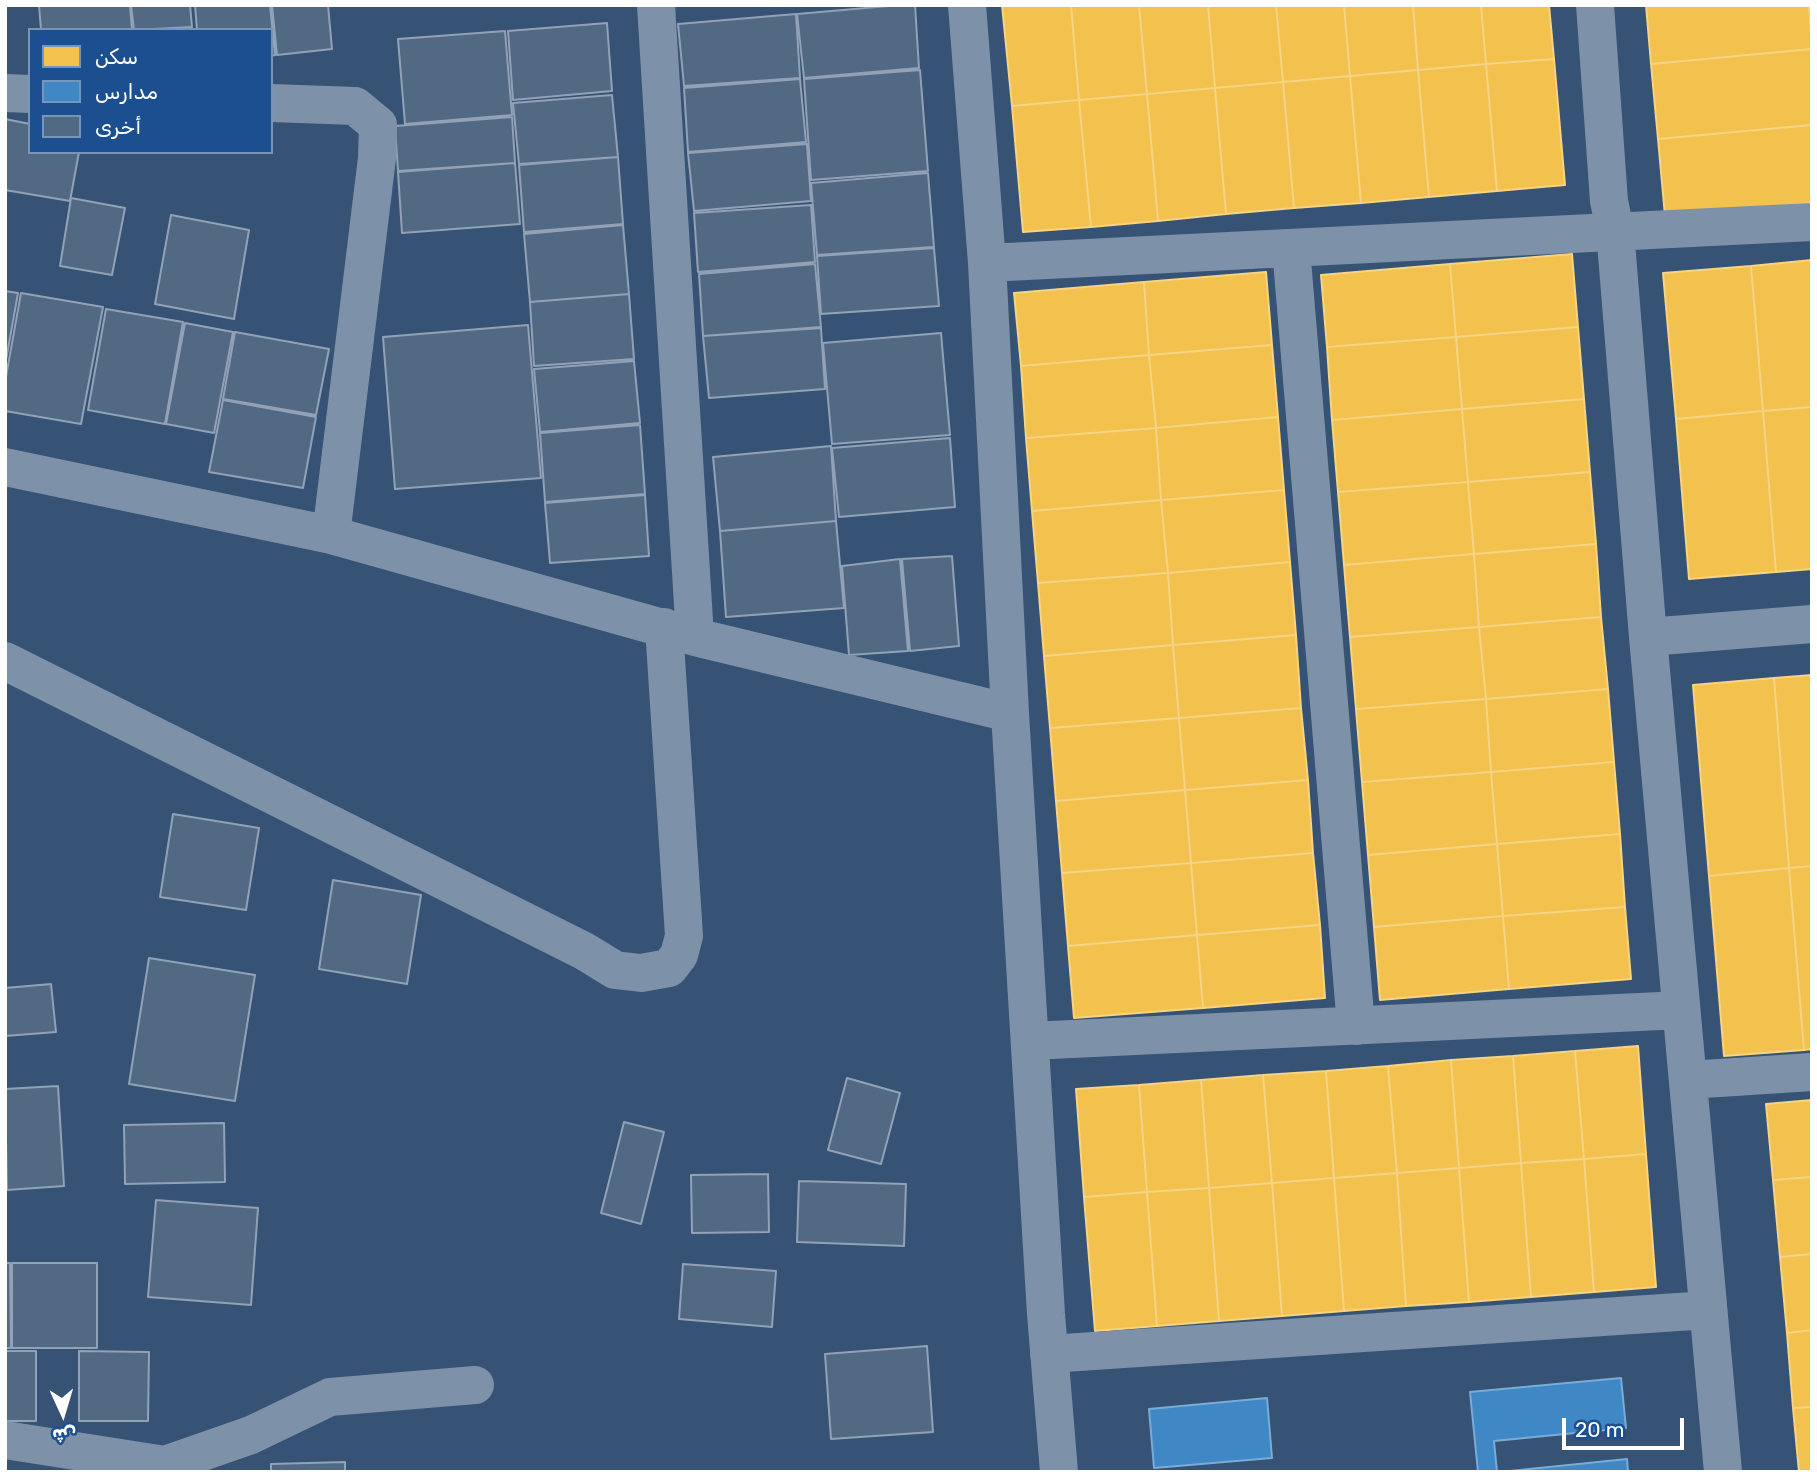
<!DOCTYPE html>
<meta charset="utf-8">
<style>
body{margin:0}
#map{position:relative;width:1817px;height:1477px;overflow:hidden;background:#365274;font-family:Rubik,"Noto Sans Arabic",sans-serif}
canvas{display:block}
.frame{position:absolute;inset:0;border:7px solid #fff;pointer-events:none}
.legend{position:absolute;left:28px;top:28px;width:245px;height:126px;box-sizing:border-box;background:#1b4f8f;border:2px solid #7695bc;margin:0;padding:9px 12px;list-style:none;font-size:21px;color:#fff}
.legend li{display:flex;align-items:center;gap:14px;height:35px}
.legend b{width:35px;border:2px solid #7695bc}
.north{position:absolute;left:28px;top:1379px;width:70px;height:70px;-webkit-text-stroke:5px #1b4f8f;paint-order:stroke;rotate:176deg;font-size:19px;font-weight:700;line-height:28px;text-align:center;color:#fff}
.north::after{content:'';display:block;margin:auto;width:24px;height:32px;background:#fff;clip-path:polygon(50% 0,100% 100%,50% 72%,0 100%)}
.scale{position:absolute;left:1562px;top:1418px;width:122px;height:32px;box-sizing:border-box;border:4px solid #fff;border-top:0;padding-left:9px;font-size:21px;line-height:24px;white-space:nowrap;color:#fff;-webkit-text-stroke:5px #1b4f8f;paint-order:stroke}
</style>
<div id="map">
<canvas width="1817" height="1477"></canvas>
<div class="frame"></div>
<ul class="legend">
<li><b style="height:19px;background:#f2c14e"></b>سكن</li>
<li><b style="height:19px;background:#3f88c5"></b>مدارس</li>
<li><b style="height:19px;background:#526984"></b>أخرى</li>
</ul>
<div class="north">ش</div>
<div class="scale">20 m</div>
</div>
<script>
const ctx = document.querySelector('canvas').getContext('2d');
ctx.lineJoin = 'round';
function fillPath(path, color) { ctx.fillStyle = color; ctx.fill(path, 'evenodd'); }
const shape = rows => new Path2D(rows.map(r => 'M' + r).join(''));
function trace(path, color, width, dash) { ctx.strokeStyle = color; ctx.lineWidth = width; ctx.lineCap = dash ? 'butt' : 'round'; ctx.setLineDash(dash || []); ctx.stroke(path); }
const homes = shape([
 [1002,5,1071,5,1079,100,1012,106,1002,5],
 [1071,5,1139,5,1147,94,1079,100,1071,5],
 [1139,5,1208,5,1215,88,1147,94,1139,5],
 [1208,5,1276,5,1283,82,1215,88,1208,5],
 [1276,5,1344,5,1350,76,1283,82,1276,5],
 [1344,5,1413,5,1418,70,1350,76,1344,5],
 [1413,5,1481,5,1486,64,1418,70,1413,5],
 [1481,5,1549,5,1554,59,1486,64,1481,5],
 [1646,5,1809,5,1812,49,1651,64,1646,5],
 [1812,49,1812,125,1658,139,1651,64,1812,49],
 [1554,59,1565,185,1497,191,1486,64,1554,59],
 [1486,64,1497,191,1429,197,1418,70,1486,64],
 [1418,70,1429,197,1361,203,1350,76,1418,70],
 [1350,76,1361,203,1294,208,1283,82,1350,76],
 [1283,82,1294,208,1226,214,1215,88,1283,82],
 [1215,88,1226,214,1158,221,1147,94,1215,88],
 [1147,94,1158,221,1091,227,1079,100,1147,94],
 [1079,100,1091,227,1023,232,1012,106,1079,100],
 [1812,125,1812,203,1665,216,1658,139,1812,125],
 [1572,254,1578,327,1456,337,1450,264,1572,254],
 [1812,260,1812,407,1763,411,1751,266,1812,260],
 [1450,264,1456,337,1327,347,1321,275,1450,264],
 [1751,266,1763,411,1676,419,1663,273,1751,266],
 [1266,272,1272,345,1149,355,1144,282,1266,272],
 [1144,282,1149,355,1021,366,1014,293,1144,282],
 [1578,327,1584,399,1462,409,1456,337,1578,327],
 [1456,337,1462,409,1332,420,1327,347,1456,337],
 [1272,345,1278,417,1156,428,1149,355,1272,345],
 [1149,355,1156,428,1026,438,1021,366,1149,355],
 [1584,399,1590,472,1468,482,1462,409,1584,399],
 [1812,407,1812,569,1776,572,1763,411,1812,407],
 [1462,409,1468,482,1338,492,1332,420,1462,409],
 [1763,411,1776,572,1689,579,1676,419,1763,411],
 [1278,417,1284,490,1161,500,1156,428,1278,417],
 [1156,428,1161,500,1032,511,1026,438,1156,428],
 [1590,472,1596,544,1474,554,1468,482,1590,472],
 [1468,482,1474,554,1344,565,1338,492,1468,482],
 [1284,490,1290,562,1168,573,1161,500,1284,490],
 [1161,500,1168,573,1038,583,1032,511,1161,500],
 [1596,544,1601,617,1479,627,1474,554,1596,544],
 [1474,554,1479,627,1350,637,1344,565,1474,554],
 [1290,562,1296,635,1173,645,1168,573,1290,562],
 [1168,573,1173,645,1044,656,1038,583,1168,573],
 [1601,617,1608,689,1486,699,1479,627,1601,617],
 [1479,627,1486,699,1356,709,1350,637,1479,627],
 [1296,635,1301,708,1179,718,1173,645,1296,635],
 [1173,645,1179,718,1050,728,1044,656,1173,645],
 [1812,675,1812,866,1789,868,1774,678,1812,675],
 [1774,678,1789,868,1709,876,1693,685,1774,678],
 [1608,689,1614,762,1491,772,1486,699,1608,689],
 [1486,699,1491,772,1362,782,1356,709,1486,699],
 [1301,708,1308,780,1185,790,1179,718,1301,708],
 [1179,718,1185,790,1056,801,1050,728,1179,718],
 [1614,762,1620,834,1497,844,1491,772,1614,762],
 [1491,772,1497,844,1368,855,1362,782,1491,772],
 [1308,780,1313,853,1191,863,1185,790,1308,780],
 [1185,790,1191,863,1062,873,1056,801,1185,790],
 [1620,834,1625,907,1503,916,1497,844,1620,834],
 [1497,844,1503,916,1374,927,1368,855,1497,844],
 [1313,853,1320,925,1197,935,1191,863,1313,853],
 [1191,863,1197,935,1068,946,1062,873,1191,863],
 [1812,866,1812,1049,1804,1050,1789,868,1812,866],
 [1789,868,1804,1050,1724,1056,1709,876,1789,868],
 [1625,907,1631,979,1509,989,1503,916,1625,907],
 [1503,916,1509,989,1380,1000,1374,927,1503,916],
 [1320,925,1325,998,1203,1008,1197,935,1320,925],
 [1197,935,1203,1008,1074,1018,1068,946,1197,935],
 [1638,1046,1646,1154,1584,1159,1575,1051,1638,1046],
 [1575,1051,1584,1159,1521,1163,1513,1056,1575,1051],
 [1513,1056,1521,1163,1459,1168,1451,1060,1513,1056],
 [1451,1060,1459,1168,1397,1173,1388,1066,1451,1060],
 [1388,1066,1397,1173,1334,1178,1326,1071,1388,1066],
 [1326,1071,1334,1178,1272,1183,1263,1075,1326,1071],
 [1263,1075,1272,1183,1209,1188,1201,1080,1263,1075],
 [1201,1080,1209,1188,1147,1192,1139,1085,1201,1080],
 [1139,1085,1147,1192,1084,1197,1076,1089,1139,1085],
 [1812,1100,1812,1177,1773,1180,1766,1104,1812,1100],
 [1646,1154,1656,1287,1594,1292,1584,1159,1646,1154],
 [1584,1159,1594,1292,1531,1297,1521,1163,1584,1159],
 [1521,1163,1531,1297,1469,1302,1459,1168,1521,1163],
 [1459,1168,1469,1302,1406,1306,1397,1173,1459,1168],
 [1397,1173,1406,1306,1344,1311,1334,1178,1397,1173],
 [1812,1177,1812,1254,1780,1257,1773,1180,1812,1177],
 [1334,1178,1344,1311,1282,1316,1272,1183,1334,1178],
 [1272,1183,1282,1316,1219,1321,1209,1188,1272,1183],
 [1209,1188,1219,1321,1157,1326,1147,1192,1209,1188],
 [1147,1192,1157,1326,1095,1331,1084,1197,1147,1192],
 [1812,1254,1812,1330,1787,1333,1780,1257,1812,1254],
 [1812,1330,1812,1407,1793,1408,1787,1333,1812,1330],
 [1812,1407,1812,1472,1799,1472,1793,1408,1812,1407]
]);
fillPath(homes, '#f2c14e');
trace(homes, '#f6d483', 2);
const schools = shape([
 [1621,1378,1626,1428,1494,1441,1497,1472,1478,1472,1470,1392,1621,1378],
 [1267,1398,1272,1458,1154,1468,1149,1409,1267,1398],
 [1627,1459,1628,1472,1500,1472,1627,1459]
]);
fillPath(schools, '#3f88c5');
trace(schools, '#79acd6', 2);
const building = shape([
 [39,5,130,5,132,30,41,30,39,5],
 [131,5,190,5,192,27,134,30,131,5],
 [195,5,270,5,275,55,271,56,271,30,197,30,195,5],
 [272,5,328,5,332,49,277,55,272,5],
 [900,5,915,5,919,68,804,78,797,14,900,5],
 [796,14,800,78,684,86,678,24,796,14],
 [607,23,612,91,513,100,508,31,607,23],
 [505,31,512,115,405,124,398,39,505,31],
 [920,70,928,171,811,180,804,79,920,70],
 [800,79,806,142,688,152,684,88,800,79],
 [612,95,618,157,519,164,513,103,612,95],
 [512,117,515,163,398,171,395,126,512,117],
 [5,119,30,124,30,152,79,152,70,201,5,190,5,119],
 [807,144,811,201,694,211,688,153,807,144],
 [618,157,623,224,524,232,519,165,618,157],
 [515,163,520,224,402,233,398,172,515,163],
 [928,173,934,247,817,255,811,183,928,173],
 [71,198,125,208,112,275,60,266,71,198],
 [811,205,815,262,698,272,694,213,811,205],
 [171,215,249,230,234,319,155,304,171,215],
 [623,225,629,294,530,302,524,234,623,225],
 [934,248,939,306,821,314,817,256,934,248],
 [815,264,821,327,703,336,699,274,815,264],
 [5,291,18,293,5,366,5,291],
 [21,293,103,307,81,424,5,411,5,382,21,293],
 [629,294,634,359,534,366,530,302,629,294],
 [106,309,183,322,165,424,88,410,106,309],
 [185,323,233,332,214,433,166,424,185,323],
 [528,325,541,478,395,489,383,337,528,325],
 [821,328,825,389,709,398,703,336,821,328],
 [235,332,329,349,316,415,223,399,235,332],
 [941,333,950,435,832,444,823,343,941,333],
 [634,361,640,423,540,432,534,369,634,361],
 [223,400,316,417,303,488,209,472,223,400],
 [640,425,645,494,545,502,540,433,640,425],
 [950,438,955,507,839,517,832,448,950,438],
 [831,446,836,521,720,531,713,457,831,446],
 [645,495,649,556,550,563,545,503,645,495],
 [836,521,844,608,726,617,720,531,836,521],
 [952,556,959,646,910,651,902,559,952,556],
 [900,559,908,651,849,655,842,566,900,559],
 [173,814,259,828,246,910,160,897,173,814],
 [333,880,421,895,407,984,319,969,333,880],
 [149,958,255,975,235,1101,129,1084,149,958],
 [51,984,56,1032,5,1036,5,988,51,984],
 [847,1078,900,1093,881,1164,828,1150,847,1078],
 [58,1086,64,1186,7,1190,5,1089,58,1086],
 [624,1122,664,1132,641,1224,601,1213,624,1122],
 [224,1123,225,1182,125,1184,124,1125,224,1123],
 [768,1174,769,1232,692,1233,691,1175,768,1174],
 [799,1181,906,1184,904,1246,797,1242,799,1181],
 [156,1200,258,1208,251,1305,148,1297,156,1200],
 [5,1263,10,1263,11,1348,5,1348,5,1263],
 [12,1263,97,1263,97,1348,12,1348,12,1263],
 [683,1264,776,1271,772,1327,679,1319,683,1264],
 [927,1346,933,1432,831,1439,825,1354,927,1346],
 [5,1351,36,1351,36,1421,5,1421,5,1351],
 [79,1351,149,1352,148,1421,79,1421,79,1351],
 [345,1462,345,1472,271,1472,271,1464,345,1462]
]);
fillPath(building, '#526984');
trace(building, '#92a2b6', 2);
trace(shape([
 [656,5,695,637],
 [967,5,987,263,1010,713,1046,1314,1059,1472],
 [1595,5,1609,201,1615,230,1648,637,1723,1472],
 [5,93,30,94],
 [271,103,355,106,378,125,377,158,331,535],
 [1291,248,1356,1026],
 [987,263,1812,222],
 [5,467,331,535,695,637,1010,713],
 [1648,637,1812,624],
 [5,661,584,951,615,970,641,973,669,968,679,955,684,936,664,627],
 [1030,1041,1681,1010],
 [1688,1080,1812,1072],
 [1049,1354,1708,1310],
 [5,1440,165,1465,251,1435,330,1397,475,1385]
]), '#7d92a8', 38);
</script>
